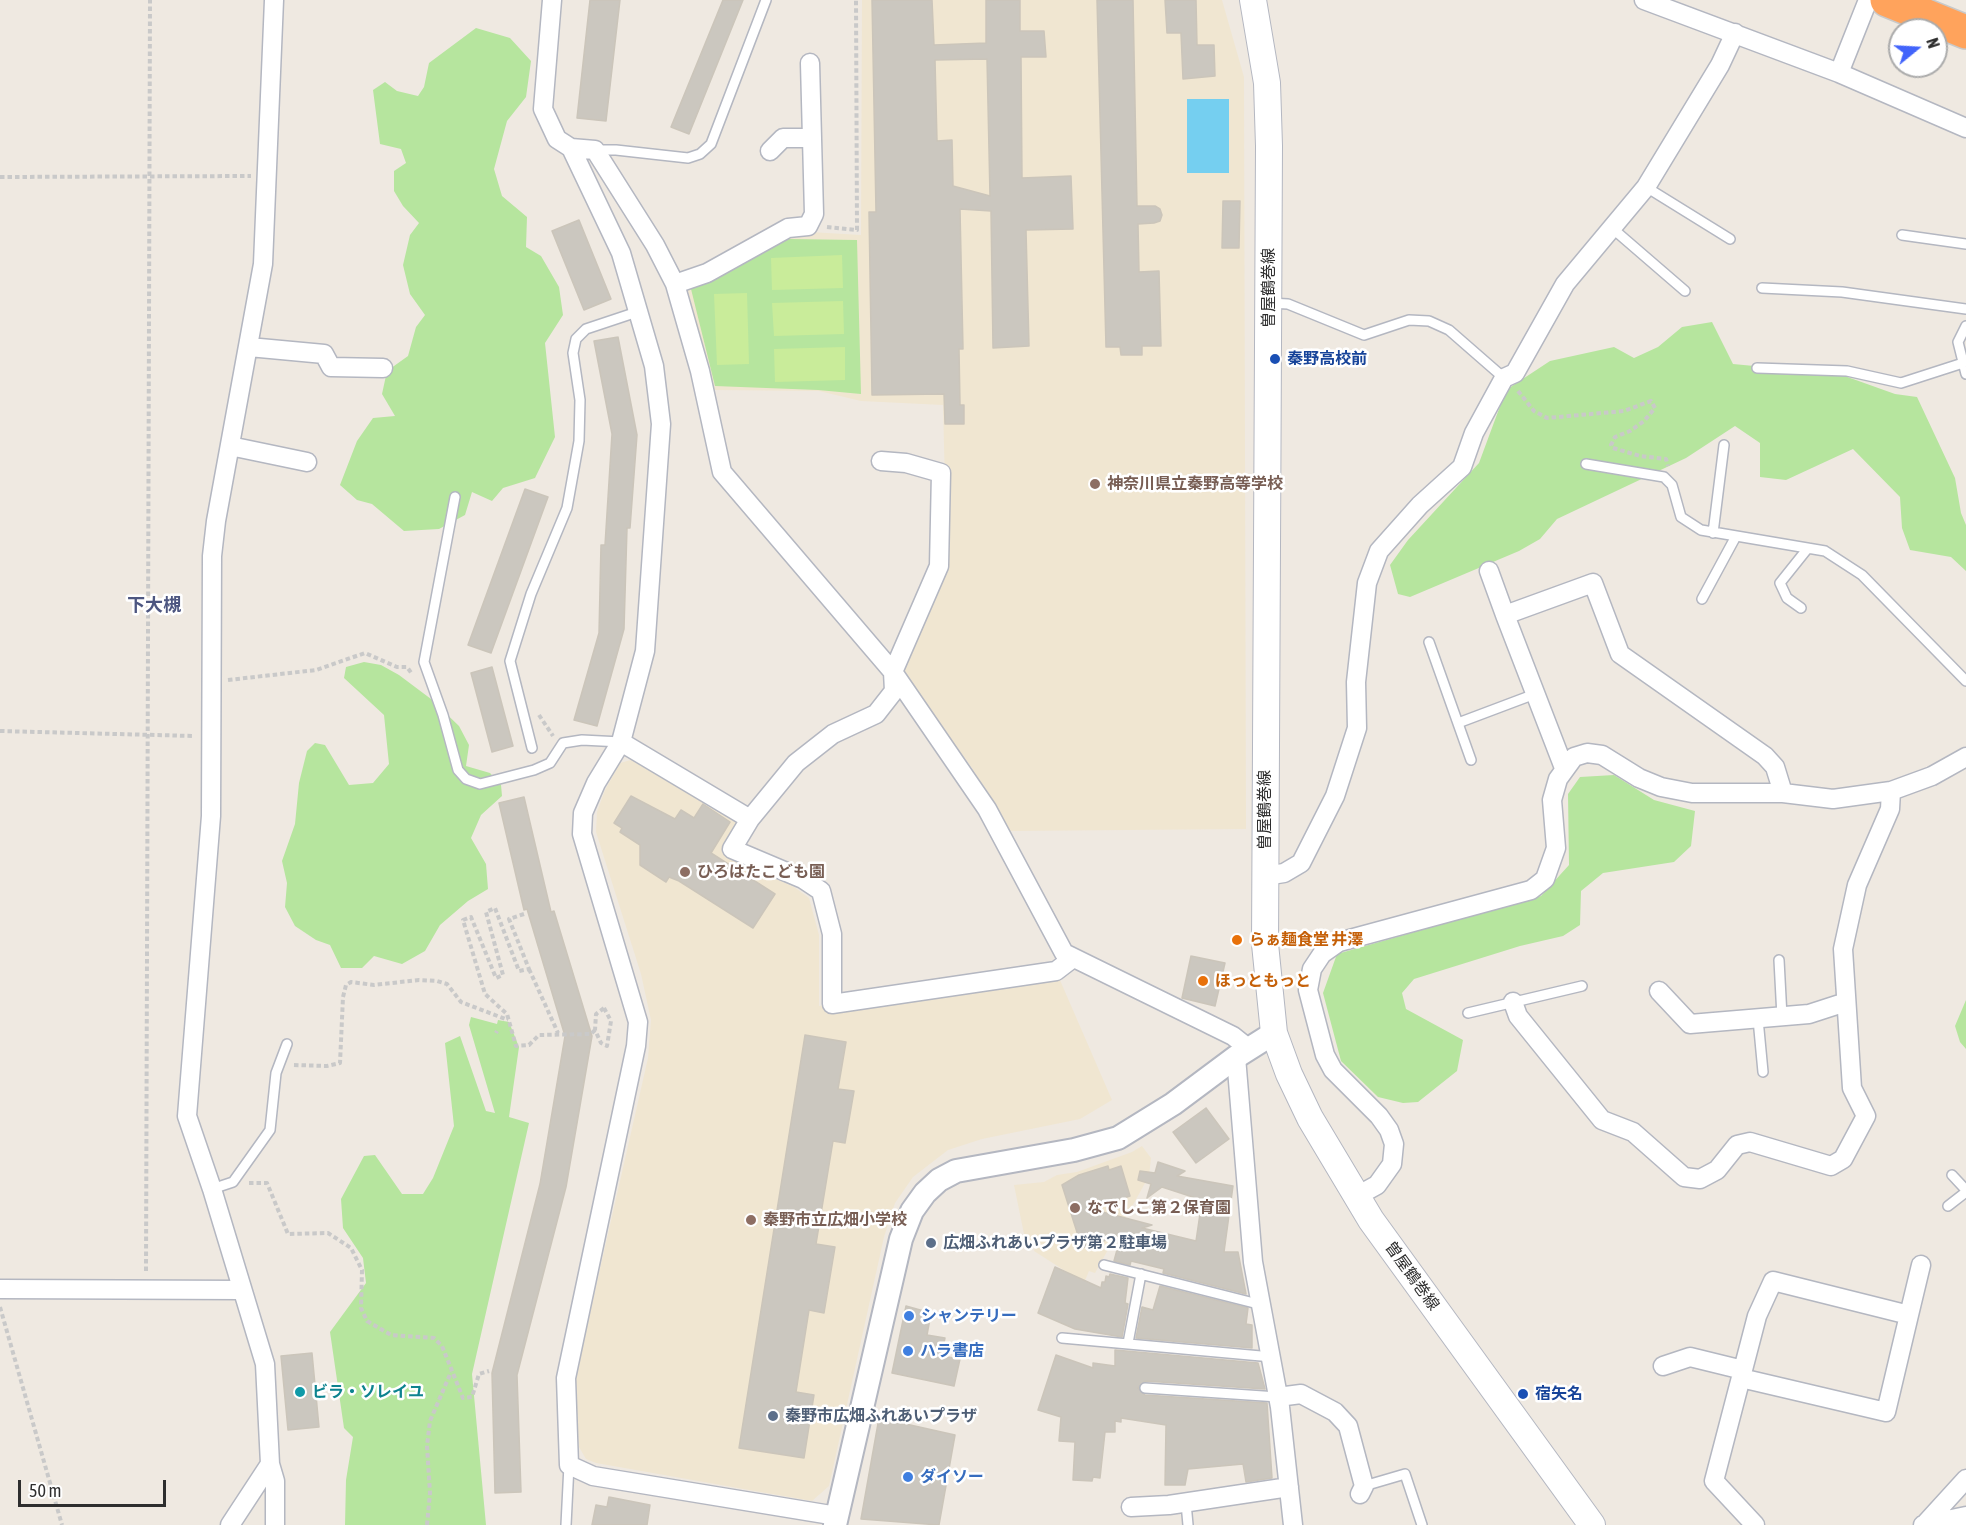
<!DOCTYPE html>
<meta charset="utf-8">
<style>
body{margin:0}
#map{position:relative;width:1966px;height:1525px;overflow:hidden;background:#efe9e1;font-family:"Asap Condensed",sans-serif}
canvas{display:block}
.north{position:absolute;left:1888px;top:18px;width:60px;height:60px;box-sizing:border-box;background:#fff;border:2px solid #ababab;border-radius:50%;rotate:72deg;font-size:16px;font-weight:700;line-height:24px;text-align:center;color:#2e2e2e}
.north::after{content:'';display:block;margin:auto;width:21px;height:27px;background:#4264fb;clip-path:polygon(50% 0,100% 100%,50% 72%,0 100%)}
.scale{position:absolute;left:18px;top:1480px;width:148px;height:27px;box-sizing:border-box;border:3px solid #2e2e2e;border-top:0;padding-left:8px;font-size:18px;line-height:21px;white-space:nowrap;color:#2e2e2e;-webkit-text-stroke:4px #fff;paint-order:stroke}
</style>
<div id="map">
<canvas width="1966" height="1525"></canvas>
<div class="north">N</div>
<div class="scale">50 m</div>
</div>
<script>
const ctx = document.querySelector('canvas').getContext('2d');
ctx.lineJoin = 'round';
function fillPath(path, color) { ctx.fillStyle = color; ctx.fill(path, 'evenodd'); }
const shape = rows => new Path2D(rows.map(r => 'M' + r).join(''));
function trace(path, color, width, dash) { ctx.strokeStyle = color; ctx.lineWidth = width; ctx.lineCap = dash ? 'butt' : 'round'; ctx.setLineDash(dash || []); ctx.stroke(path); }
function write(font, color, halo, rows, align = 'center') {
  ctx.font = font + ' "Asap Condensed","Noto Sans JP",sans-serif'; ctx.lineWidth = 5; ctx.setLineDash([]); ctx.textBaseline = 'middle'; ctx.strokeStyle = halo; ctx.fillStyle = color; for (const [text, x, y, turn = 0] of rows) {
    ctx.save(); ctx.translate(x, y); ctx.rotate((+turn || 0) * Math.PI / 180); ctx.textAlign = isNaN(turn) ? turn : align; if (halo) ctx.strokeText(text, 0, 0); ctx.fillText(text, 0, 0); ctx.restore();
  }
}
fillPath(shape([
 [862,0,1222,0,1244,77,1246,829,1008,831,972,768,901,672,947,564,943,405,861,401,819,391,712,390,686,289,789,235,810,232,861,235],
 [631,760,740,822,722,850,728,857,794,887,809,898,819,935,819,1006,1056,971,1112,1100,1080,1119,982,1139,948,1150,913,1177,895,1203,884,1237,829,1486,812,1501,596,1463,586,1459,579,1447,575,1379,648,1058,651,1020,641,974,596,832,597,812,605,790,620,763],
 [1142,1146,1151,1158,1149,1176,1095,1273,1089,1271,1084,1283,1034,1251,1036,1245,1024,1234,1014,1185,1044,1182,1057,1175,1077,1172,1132,1152]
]), '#f0e6d1');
fillPath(shape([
 [476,28,510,38,531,61,526,97,507,121,494,169,502,196,527,217,526,247,541,256,559,287,563,315,545,343,555,437,535,478,503,488,492,501,472,492,465,515,439,529,404,531,372,504,357,500,340,485,357,441,373,418,395,416,382,394,387,371,408,356,416,327,425,315,410,294,403,265,410,235,419,223,403,206,394,191,394,171,406,163,401,149,380,144,373,90,385,82,397,91,418,96,424,87,429,63],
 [789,239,857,240,861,394,818,390,715,386,691,289],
 [1712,322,1733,364,1839,374,1895,394,1917,397,1955,478,1961,513,1966,525,1966,571,1951,557,1910,550,1902,528,1900,497,1853,449,1786,480,1760,477,1760,443,1735,426,1686,458,1557,519,1540,539,1519,551,1410,597,1398,594,1390,565,1408,540,1479,463,1506,390,1550,361,1614,347,1634,358,1658,347,1682,327],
 [364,662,381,665,399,675,431,699,459,726,469,745,466,766,490,773,501,785,502,796,481,815,471,838,486,864,488,889,468,901,440,925,425,951,402,964,374,956,362,968,341,968,330,945,316,940,295,926,285,907,287,883,282,861,295,824,299,783,307,751,315,743,325,745,349,785,373,783,389,764,384,715,344,678,346,667],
 [1614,775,1654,800,1695,811,1691,846,1674,862,1603,873,1581,891,1580,925,1563,936,1520,946,1414,979,1402,993,1406,1009,1463,1040,1457,1071,1418,1102,1403,1103,1378,1097,1341,1061,1323,993,1337,954,1541,896,1569,865,1568,794,1580,777],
 [1966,1000,1966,1049,1960,1042,1955,1026],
 [471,1017,497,1024,498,1020,509,1022,519,1047,509,1117,529,1123,472,1374,486,1525,345,1525,346,1480,353,1437,344,1428,330,1332,366,1283,363,1258,343,1228,341,1199,364,1156,375,1155,402,1194,423,1194,433,1178,454,1126,445,1043,460,1036,486,1111,495,1113,469,1025]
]), '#b6e59e');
fillPath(shape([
 [842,255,843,288,772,290,771,258],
 [747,293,749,364,717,365,714,294],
 [843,301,844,334,774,336,772,303],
 [845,347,845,380,775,382,774,349]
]), '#c9ec9a');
fillPath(shape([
 [1187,99,1229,99,1229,173,1187,173]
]), '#75cff0');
const building = shape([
 [590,0,620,0,606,121,577,118,590,0],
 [723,0,743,0,689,134,671,127,723,0],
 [872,0,932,0,934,45,986,43,986,0,1020,0,1020,31,1044,31,1046,57,1021,57,1022,178,1071,176,1073,229,1026,230,1029,346,993,348,991,211,960,209,963,349,959,349,960,405,964,405,964,424,945,424,944,394,872,395,869,212,876,212,872,0],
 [987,59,990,196,953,186,952,140,937,141,935,60,987,59],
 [1097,0,1133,0,1137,206,1155,206,1160,209,1162,215,1160,221,1154,223,1138,224,1139,272,1159,271,1161,346,1142,346,1142,355,1121,355,1120,347,1106,347,1097,0],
 [1165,0,1196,0,1197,45,1214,45,1215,76,1183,79,1181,33,1167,33,1165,0],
 [1223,201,1240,201,1239,248,1222,248,1223,201],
 [579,220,611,299,584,310,552,231,579,220],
 [618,337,637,435,630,528,627,528,624,629,597,726,574,720,599,633,601,545,605,545,612,434,594,341,618,337],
 [525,489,548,497,491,653,468,645,525,489],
 [492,667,513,746,492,752,471,673,492,667],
 [631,796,675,819,681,810,694,818,703,804,730,822,711,853,775,894,753,928,679,881,669,877,666,882,640,865,640,845,620,832,622,828,614,823,631,796],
 [524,797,551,912,554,911,592,1036,566,1187,517,1375,521,1492,495,1493,492,1373,540,1184,565,1036,527,909,524,910,499,803,524,797],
 [1191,956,1225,963,1215,1006,1182,998,1191,956],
 [805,1035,846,1042,838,1089,854,1091,845,1143,833,1141,816,1244,835,1247,824,1313,809,1310,796,1392,814,1395,804,1458,739,1448,805,1035],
 [1206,1108,1229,1139,1196,1163,1173,1132,1206,1108],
 [1158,1162,1185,1171,1177,1176,1233,1186,1224,1252,1238,1252,1246,1294,1163,1273,1164,1269,1131,1261,1130,1265,1114,1261,1121,1235,1082,1248,1062,1185,1079,1175,1108,1166,1109,1170,1121,1166,1130,1196,1091,1209,1152,1225,1142,1228,1196,1241,1202,1200,1162,1187,1147,1198,1151,1184,1138,1180,1140,1171,1155,1173,1158,1162],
 [1055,1267,1101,1288,1102,1282,1105,1282,1106,1276,1109,1277,1110,1274,1128,1278,1125,1303,1128,1304,1122,1337,1075,1329,1038,1313,1055,1267],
 [1160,1286,1248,1308,1246,1324,1252,1325,1252,1348,1136,1338,1142,1307,1153,1310,1160,1286],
 [906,1306,931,1313,927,1335,945,1338,941,1356,960,1359,954,1386,892,1373,906,1306],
 [1115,1350,1258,1363,1265,1389,1145,1381,1138,1388,1145,1395,1267,1403,1272,1478,1246,1482,1243,1464,1188,1469,1185,1485,1165,1485,1166,1425,1121,1418,1121,1422,1115,1421,1115,1432,1105,1432,1100,1478,1093,1477,1092,1481,1073,1480,1075,1442,1059,1441,1061,1417,1038,1410,1056,1355,1093,1368,1093,1363,1115,1366,1115,1350],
 [312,1353,319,1427,288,1430,281,1356,312,1353],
 [879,1418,955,1435,939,1525,861,1519,879,1418],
 [609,1497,650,1505,647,1525,592,1525,596,1505,607,1507,609,1497]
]);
fillPath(building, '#cbc7bf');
trace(building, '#cbc5ba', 1.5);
const service = shape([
 [595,150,616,150,688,158,700,154,711,144,766,0],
 [1646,187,1730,239],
 [1612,228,1685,291],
 [1902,235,1966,244],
 [1762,288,1842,292,1966,309],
 [1269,303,1288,304,1364,335,1409,320,1429,321,1449,330,1504,378],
 [1966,326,1958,342,1966,374],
 [1757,368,1847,371,1901,383,1963,363],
 [1586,464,1664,477,1672,485,1681,517,1701,530,1825,551,1862,575,1966,681],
 [455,497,424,662,443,715,458,770,466,779,480,784,534,770,550,763,563,743,582,740,621,742],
 [1713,533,1724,445],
 [1702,599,1735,538],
 [1801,608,1787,598,1780,583,1808,548],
 [1429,642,1471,760],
 [1458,723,1535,694],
 [532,748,510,661,531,594,567,508,579,441,580,400,573,353,576,339,586,329,640,311],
 [1779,960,1782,1017],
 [1468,1013,1582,986],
 [1758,1019,1763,1072],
 [1952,1175,1966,1190],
 [212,1189,233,1182,270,1130,276,1073,287,1044],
 [1948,1206,1966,1192],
 [1104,1265,1262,1305],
 [1062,1338,1272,1357],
 [1128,1343,1141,1274],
 [1145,1388,1278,1397],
 [1364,1486,1405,1474,1422,1525],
 [1186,1503,1188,1525],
 [566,1525,569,1465]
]);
const minor = shape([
 [274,0,263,264,216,521,212,556,211,816,187,1116,212,1189,265,1364,270,1464,275,1481,275,1525],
 [552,0,543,109,557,139,571,148,595,150,655,245,675,284,700,371,722,472,893,672,987,809,1064,953,1233,1036,1248,1048],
 [1644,0,1839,73,1966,128],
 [1839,73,1868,0],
 [571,148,621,253,654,366,661,424,645,651,621,742,596,783,583,813,582,834,638,1022,636,1046,566,1378,569,1465,593,1476,837,1516],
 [770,151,783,138,812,138],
 [675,284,707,273,788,228,808,226,814,214,810,63],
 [249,347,324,354,331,367,383,368],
 [230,446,307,462],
 [881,461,906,463,941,473,939,566,893,672,894,691,876,714,833,734,796,763,750,819,732,849,803,879,821,891,832,934,832,1004,1056,971,1073,958],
 [1489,571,1505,615],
 [621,742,750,819],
 [1564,768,1505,615,1593,583,1620,654,1765,756,1775,767,1783,793],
 [1265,876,1284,873,1301,863,1335,796,1357,728,1356,682,1367,583,1379,551,1420,505,1462,467,1474,433,1504,378,1515,373,1565,284,1646,187,1720,65,1735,33],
 [1659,991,1690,1024,1809,1014,1846,1002],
 [1513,1002,1518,1016,1602,1120,1633,1132,1684,1177,1700,1179,1717,1170,1737,1145,1750,1142,1831,1166,1843,1159,1866,1116,1852,1088,1843,949,1857,885,1890,809,1891,791],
 [1236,1057,1253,1262,1280,1407,1293,1525],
 [1357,1196,1377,1185,1392,1164,1394,1144,1389,1130,1379,1116,1333,1070,1325,1055,1308,990,1312,969,1322,954,1339,942,1531,890,1545,879,1556,848,1552,800,1558,779,1574,757,1587,753,1602,755,1639,778,1661,787,1692,793,1783,793,1833,799,1891,791,1932,776,1966,757],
 [0,1289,242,1290],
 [1909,1315,1921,1265],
 [1663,1366,1690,1357,1743,1370],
 [1741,1378,1886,1412,1909,1315,1773,1281,1757,1316,1714,1481,1755,1525],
 [1278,1397,1301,1394,1335,1412,1348,1426,1364,1486,1360,1494],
 [1131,1507,1169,1505,1289,1487],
 [1925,1524,1966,1479],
 [230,1525,270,1464],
 [1923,1525,1966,1516]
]);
const tertiary = shape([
 [835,1525,901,1239,912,1211,925,1193,939,1180,956,1171,1074,1150,1118,1138,1173,1104,1236,1057,1274,1033]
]);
const secondary = shape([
 [1253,0,1267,83,1269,146,1265,944,1274,1033,1289,1074,1310,1118,1371,1220,1592,1525]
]);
const motorway = shape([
 [1887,0,1966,32]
]);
trace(service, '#b4b7c1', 12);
trace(minor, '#b4b7c1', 21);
trace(tertiary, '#b4b7c1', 26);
trace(secondary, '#b4b7c1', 28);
trace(motorway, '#c9c9c9', 36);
trace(shape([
 [0,177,251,176],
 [827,227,857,230,856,0],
 [1518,391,1534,411,1547,418,1624,411,1651,401,1655,408,1644,421,1630,431,1615,437,1611,445,1613,448,1640,456,1666,459,1668,466],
 [228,680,316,670,365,653,397,667,407,667,412,674],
 [539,715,553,736],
 [0,731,194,736],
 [524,914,509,919,529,969,519,971,495,908,486,912,503,975,496,978,471,917,463,920,485,994,507,1014,516,1046,529,1045,539,1035,591,1034,595,1030],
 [529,969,558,1033],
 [604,1008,611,1021,607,1046,601,1043,595,1030,596,1014,604,1008],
 [496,1033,497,1031],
 [294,1065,327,1066,340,1063,343,997,346,985,351,982,374,985,419,980,437,981,447,984,461,1002,508,1020],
 [249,1183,267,1183,288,1234,328,1233,351,1248,362,1270,361,1308,367,1321,391,1335,434,1338,442,1346,463,1398,472,1397,479,1374,489,1371],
 [146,1271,150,0],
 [0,1307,62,1525],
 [427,1525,430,1493,427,1446,430,1421,451,1372]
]), '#c9c9c9', 4, [4.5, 3]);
trace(service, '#fff', 9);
trace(minor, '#fff', 18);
trace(tertiary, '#fff', 22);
trace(secondary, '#fff', 26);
trace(motorway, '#ffa35c', 33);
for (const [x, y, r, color] of [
 [1275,359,6,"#1a4fb4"],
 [1095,484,6,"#8d6e63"],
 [685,872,6,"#8d6e63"],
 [1237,940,6,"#e8710a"],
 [1203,981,6,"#e8710a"],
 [1075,1208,6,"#8d6e63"],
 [751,1220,6,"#8d6e63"],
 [931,1243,6,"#5c6f8a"],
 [909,1316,6,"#3f7fe0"],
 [908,1351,6,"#3f7fe0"],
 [300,1392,6,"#0f9aa8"],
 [1523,1394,6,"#1a4fb4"],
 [773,1416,6,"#5c6f8a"],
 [908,1477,6,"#3f7fe0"]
]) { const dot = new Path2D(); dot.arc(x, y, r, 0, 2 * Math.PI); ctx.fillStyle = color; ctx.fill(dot); trace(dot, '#fff', 2); }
write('16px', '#2e2e2e', '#fff', [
 ["曽屋鶴巻線",1269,288,-90],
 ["曽屋鶴巻線",1265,810,-90],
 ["曽屋鶴巻線",1412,1276,54]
]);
write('bold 16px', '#164399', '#fff', [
 ["秦野高校前",1287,359],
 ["宿矢名",1535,1394]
], 'left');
write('bold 16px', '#785e54', '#fff', [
 ["神奈川県立秦野高等学校",1107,484],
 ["ひろはたこども園",697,872],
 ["なでしこ第２保育園",1087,1208],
 ["秦野市立広畑小学校",763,1220]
], 'left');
write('bold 16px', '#c56008', '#fff', [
 ["らぁ麺食堂 井澤",1249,940],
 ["ほっともっと",1215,981]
], 'left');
write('bold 16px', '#4e5e75', '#fff', [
 ["広畑ふれあいプラザ第２駐車場",943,1243],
 ["秦野市広畑ふれあいプラザ",785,1416]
], 'left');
write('bold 16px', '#366cbe', '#fff', [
 ["シャンテリー",921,1316],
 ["ハラ書店",920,1351],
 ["ダイソー",920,1477]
], 'left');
write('bold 16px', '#0d838f', '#fff', [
 ["ビラ・ソレイユ",312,1392]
], 'left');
write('bold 18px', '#4d5680', '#fff', [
 ["下大槻",154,605]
]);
</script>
